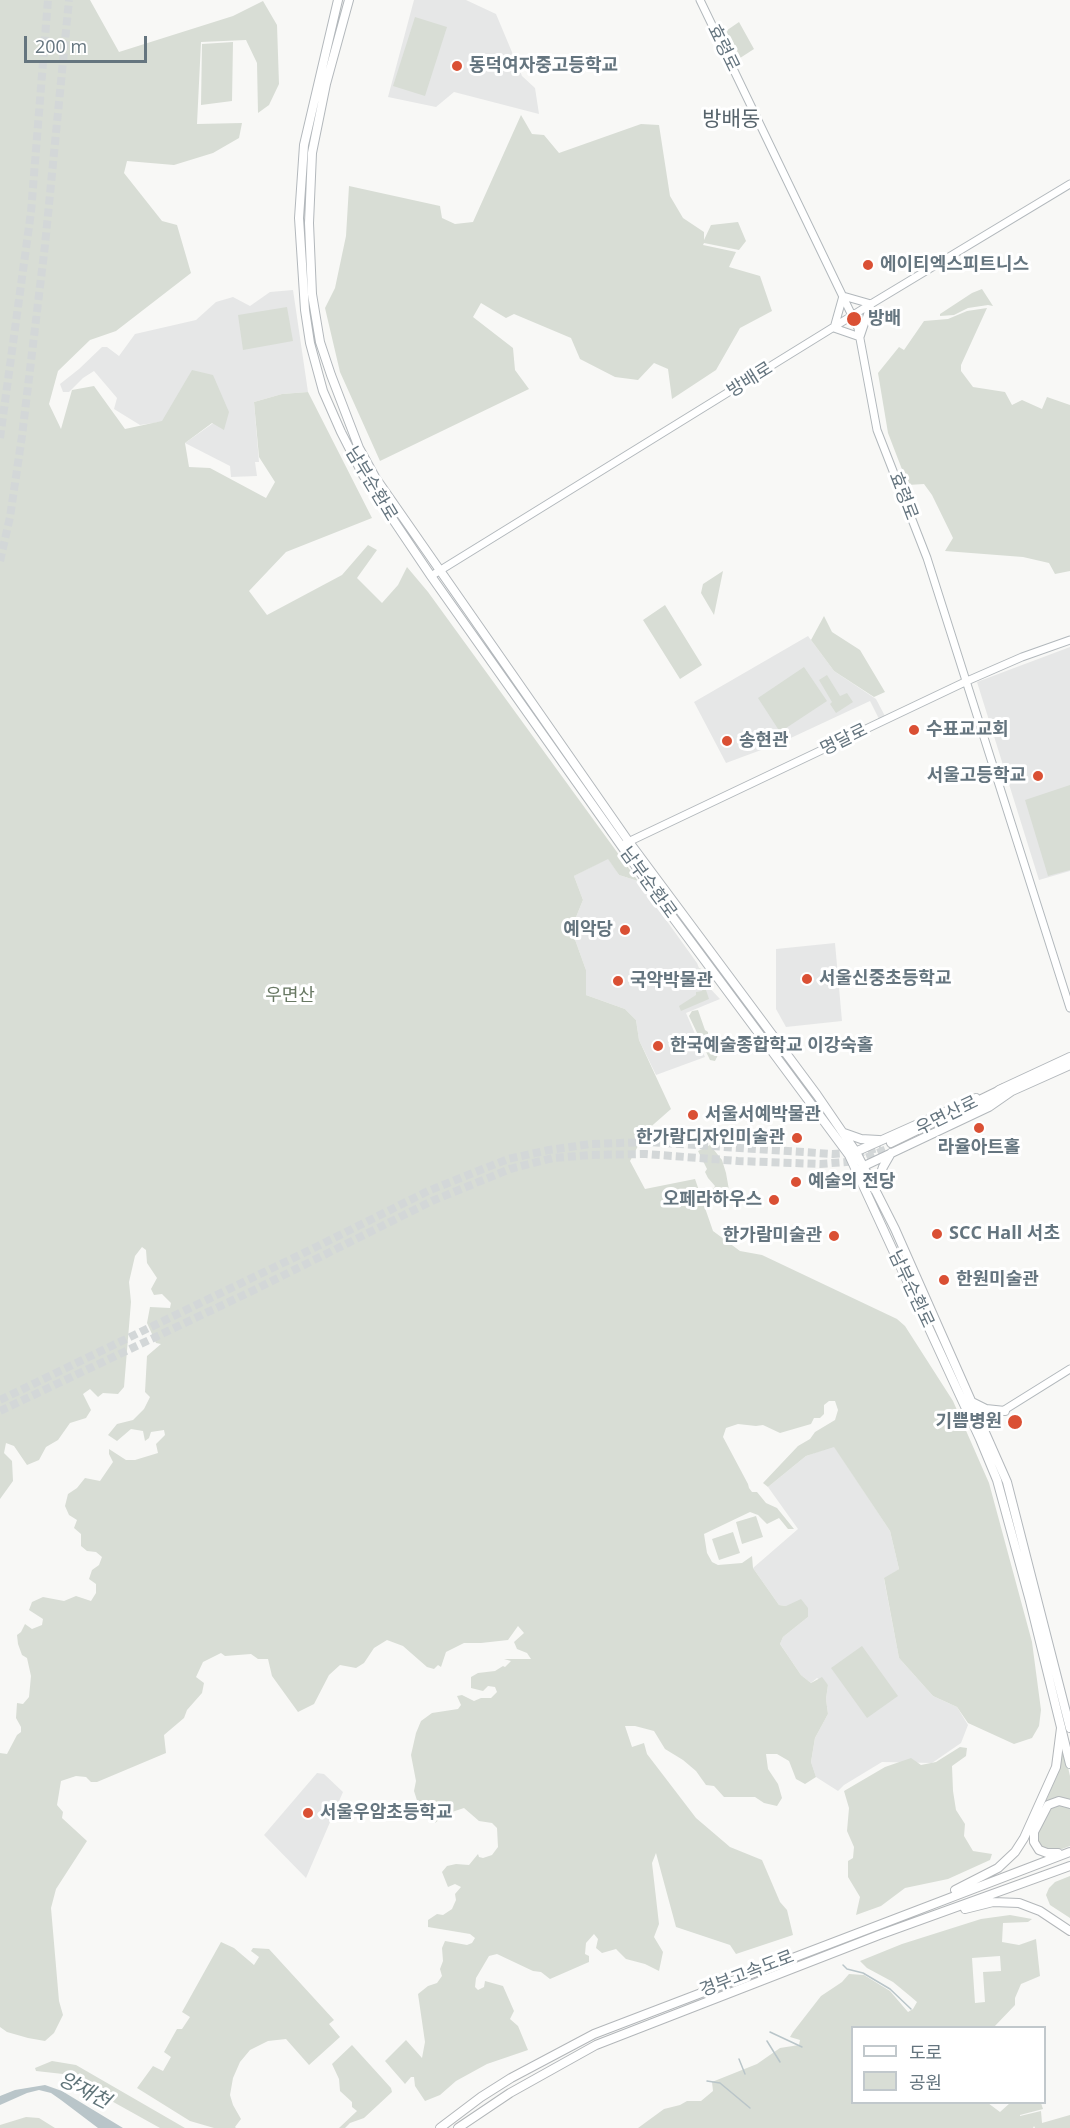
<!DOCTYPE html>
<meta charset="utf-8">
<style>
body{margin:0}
#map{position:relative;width:1070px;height:2128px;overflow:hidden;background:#f8f8f6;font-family:"Open Sans","Noto Sans KR",sans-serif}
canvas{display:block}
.legend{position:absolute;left:851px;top:2026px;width:195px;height:78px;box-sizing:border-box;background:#fff;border:2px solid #c1c8cc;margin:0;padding:8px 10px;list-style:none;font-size:18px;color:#65757f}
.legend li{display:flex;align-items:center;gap:12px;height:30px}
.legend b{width:30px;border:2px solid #c1c8cc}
.scale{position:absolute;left:24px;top:36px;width:123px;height:27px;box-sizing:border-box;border:3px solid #65757f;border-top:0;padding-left:8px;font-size:18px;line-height:21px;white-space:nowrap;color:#65757f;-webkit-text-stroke:4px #fff;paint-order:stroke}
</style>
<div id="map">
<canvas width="1070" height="2128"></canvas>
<ul class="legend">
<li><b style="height:8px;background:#fff"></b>도로</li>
<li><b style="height:16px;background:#d8ddd5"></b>공원</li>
</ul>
<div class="scale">200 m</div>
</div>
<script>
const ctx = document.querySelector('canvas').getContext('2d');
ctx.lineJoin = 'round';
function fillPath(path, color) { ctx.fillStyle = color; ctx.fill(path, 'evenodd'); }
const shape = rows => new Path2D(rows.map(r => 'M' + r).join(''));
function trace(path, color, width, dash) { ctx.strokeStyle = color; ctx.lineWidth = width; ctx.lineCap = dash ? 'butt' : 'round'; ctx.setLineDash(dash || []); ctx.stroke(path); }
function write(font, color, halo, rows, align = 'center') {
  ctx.font = font + ' "Open Sans","Noto Sans KR",sans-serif'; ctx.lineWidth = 6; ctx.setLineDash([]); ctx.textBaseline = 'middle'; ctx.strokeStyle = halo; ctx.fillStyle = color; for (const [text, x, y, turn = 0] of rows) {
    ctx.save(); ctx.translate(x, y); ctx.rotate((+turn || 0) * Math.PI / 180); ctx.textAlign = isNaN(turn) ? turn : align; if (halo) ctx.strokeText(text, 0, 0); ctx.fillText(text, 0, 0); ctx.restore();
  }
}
fillPath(shape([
 [414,0,466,0,496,14,522,76,535,88,539,114,454,92,436,107,388,97],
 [293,290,308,392,282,394,254,402,259,462,255,462,257,476,231,477,230,466,185,443,229,412,140,425,114,409,117,398,94,371,83,378,69,392,63,392,60,384,79,369,102,347,107,347,119,356,135,334,196,320,216,302,233,297,250,306,270,292],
 [808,636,834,671,876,699,886,718,880,721,870,701,780,743,726,763,694,702],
 [1070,647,1070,871,1039,880,977,682],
 [608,858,619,875,638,881,697,963,705,983,720,999,686,1013,705,1057,656,1075,639,1040,636,1020,625,1009,586,995,586,970,573,934,572,927,583,900,574,876],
 [835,943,842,1021,786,1027,776,1009,776,949],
 [834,1446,890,1531,899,1569,884,1579,899,1658,933,1696,957,1707,968,1725,961,1743,932,1763,882,1762,844,1785,838,1791,816,1777,811,1762,815,1738,828,1714,826,1699,828,1685,817,1678,811,1683,801,1675,780,1644,783,1637,808,1617,786,1606,779,1605,753,1568,798,1529,768,1487,806,1456],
 [317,1773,324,1774,343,1792,306,1878,264,1835]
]), '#e6e7e7');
fillPath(shape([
 [0,0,90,0,119,52,233,16,263,1,277,25,279,84,269,105,258,113,257,63,246,40,201,42,197,124,242,123,239,138,213,153,174,165,127,161,124,173,162,221,177,225,191,273,116,331,90,340,58,371,49,404,61,429,72,390,94,386,125,429,162,421,192,370,213,375,229,412,224,430,212,423,185,443,189,467,210,468,266,498,275,482,259,457,254,402,282,394,308,392,372,518,286,552,249,591,267,615,342,575,368,545,377,550,357,578,382,603,398,585,407,567,428,592,638,881,619,875,608,859,574,876,583,900,572,927,573,934,586,970,586,995,625,1009,636,1020,639,1040,671,1109,646,1131,630,1161,645,1189,695,1179,713,1231,740,1251,762,1255,897,1319,905,1326,953,1401,989,1483,1032,1642,1041,1710,1039,1726,1032,1738,1014,1744,968,1723,957,1707,933,1696,899,1658,884,1578,899,1569,890,1531,834,1447,806,1456,768,1487,763,1483,798,1446,810,1439,815,1432,835,1420,838,1410,835,1401,829,1401,824,1405,824,1414,820,1418,814,1418,811,1424,780,1433,763,1425,756,1426,738,1424,726,1428,723,1437,748,1484,749,1488,752,1492,757,1492,766,1503,777,1508,794,1529,788,1529,779,1518,767,1524,758,1515,750,1512,704,1534,707,1553,712,1562,718,1565,742,1563,752,1556,753,1568,779,1605,786,1606,801,1599,808,1608,808,1617,783,1637,780,1644,801,1675,811,1683,822,1677,828,1685,826,1699,828,1714,815,1738,811,1762,816,1777,805,1784,796,1779,789,1761,777,1754,766,1754,768,1769,778,1784,782,1798,777,1806,764,1803,755,1797,724,1797,714,1786,706,1785,696,1771,683,1760,665,1749,654,1731,635,1726,625,1726,632,1747,644,1743,647,1754,696,1818,730,1847,762,1860,780,1902,787,1910,793,1935,736,1954,730,1945,676,1927,656,1853,652,1863,659,1924,654,1937,663,1952,659,1971,645,1964,626,1959,616,1949,602,1953,596,1948,598,1939,594,1934,586,1943,585,1954,589,1956,589,1962,550,1979,541,1972,533,1971,497,1954,489,1956,476,1978,475,1987,478,1990,484,1987,485,1981,503,1986,514,2011,510,2019,518,2026,528,2050,487,2064,456,2081,440,2095,425,2101,415,2086,414,2077,411,2077,405,2084,385,2061,406,2040,422,2058,425,2042,418,1994,428,1986,437,1983,442,1976,440,1969,443,1961,442,1948,445,1941,467,1945,472,1943,475,1938,470,1934,428,1927,428,1920,437,1914,443,1915,452,1909,456,1900,455,1894,461,1887,455,1884,448,1887,442,1872,447,1866,456,1864,469,1865,478,1854,479,1857,483,1858,492,1855,498,1847,497,1828,492,1823,479,1821,464,1808,446,1814,435,1823,433,1816,421,1813,414,1791,416,1781,411,1755,416,1733,421,1721,432,1713,458,1709,461,1705,457,1696,462,1695,474,1701,481,1698,491,1698,497,1692,495,1687,488,1686,483,1691,471,1688,471,1677,478,1673,495,1671,503,1666,505,1667,511,1661,504,1659,531,1659,527,1653,517,1649,514,1642,524,1633,518,1626,508,1640,481,1643,464,1643,446,1652,441,1667,438,1665,434,1669,427,1667,403,1646,387,1640,374,1648,364,1663,356,1668,340,1665,329,1675,314,1704,298,1712,272,1676,268,1659,258,1659,251,1654,225,1656,221,1653,203,1662,196,1677,204,1683,202,1693,187,1710,184,1718,164,1735,166,1753,97,1782,91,1782,86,1777,76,1776,61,1781,57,1805,63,1812,62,1818,87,1841,56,1889,51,1908,59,2001,63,2015,54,2033,45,2041,28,2038,7,2032,0,2027,0,1753,7,1754,17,1735,21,1732,21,1727,16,1718,17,1703,23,1704,29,1697,31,1676,27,1658,22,1655,18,1644,17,1635,21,1632,25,1624,32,1629,42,1625,43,1619,29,1610,32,1602,43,1597,64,1601,76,1596,91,1601,96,1593,96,1584,89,1579,92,1570,99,1565,102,1557,96,1552,87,1551,81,1546,81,1534,74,1528,77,1520,69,1515,65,1506,68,1494,77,1488,85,1478,100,1481,113,1462,109,1454,109,1449,126,1460,135,1460,158,1453,156,1444,165,1435,164,1430,151,1432,149,1438,145,1441,143,1431,131,1429,117,1441,108,1435,117,1424,133,1420,144,1409,150,1397,145,1392,147,1356,161,1344,156,1343,147,1323,150,1307,170,1308,171,1303,162,1294,154,1295,151,1289,157,1278,147,1263,146,1250,142,1247,135,1256,129,1282,131,1302,124,1387,118,1394,103,1393,98,1397,90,1389,83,1394,91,1410,86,1418,70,1423,58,1440,46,1447,39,1460,27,1465,14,1446,6,1443,4,1453,12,1461,13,1481,0,1499],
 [415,17,447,27,425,96,393,86],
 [739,22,754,49,737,60,723,33],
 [233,42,232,101,201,105,202,44],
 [521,115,532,134,544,135,559,153,641,124,659,125,670,196,683,218,704,232,704,240,711,225,738,222,746,241,739,250,704,243,703,245,736,252,729,267,760,276,772,311,740,328,716,370,672,399,668,369,654,363,638,380,615,377,580,359,571,338,514,314,506,318,481,303,473,317,513,348,515,370,529,389,380,461,340,372,325,308,335,288,346,236,349,186,440,206,442,218,455,224,473,222],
 [982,289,993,306,988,305,968,308,954,315,940,316,940,314,972,293],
 [287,307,293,341,243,350,238,315],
 [987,308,961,365,961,371,973,387,1005,392,1012,405,1022,400,1042,409,1047,397,1070,405,1070,571,1055,574,1049,563,1023,557,945,551,953,538,932,495,924,484,908,485,888,433,878,373,899,347,904,350,924,321,948,319,967,311],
 [723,571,714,615,701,593,703,584],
 [665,605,702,665,680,679,643,620],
 [824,616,832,632,860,650,885,692,874,697,834,671,811,640],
 [804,667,827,701,780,732,758,698],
 [827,675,840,696,847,693,853,702,836,713,830,704,832,702,819,680],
 [1070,785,1070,870,1048,876,1025,800],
 [700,968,709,982,706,990,709,999,681,1011,679,1006,696,995,696,992,702,991,704,987,698,970],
 [698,1010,705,1030,708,1032,708,1037,718,1055,715,1061,710,1060,689,1016,692,1011],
 [710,1145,722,1160,726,1173,729,1190,726,1191,726,1194,711,1193,715,1186,708,1178,705,1172,707,1169,698,1151],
 [756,1516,763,1537,742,1544,736,1522],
 [733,1532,740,1553,719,1560,712,1539],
 [862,1646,898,1696,867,1718,831,1668],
 [1063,1745,1070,1776,1070,1801,1051,1801,1043,1807,1060,1769],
 [960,1747,967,1748,966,1756,952,1766,953,1791,956,1810,965,1824,964,1836,973,1851,992,1854,990,1860,948,1879,905,1888,881,1906,856,1915,860,1897,848,1877,848,1861,853,1858,854,1847,847,1831,849,1808,844,1791,885,1767,911,1758,921,1765,936,1762],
 [1059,1803,1070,1807,1070,1846,1054,1852,1043,1850,1036,1840,1036,1834,1049,1808],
 [1070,1876,1070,1918,1050,1905,1046,1895,1049,1888,1055,1882],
 [1010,1915,1032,1919,1028,1922,1003,1923,1002,1942,1019,1945,1036,1939,1040,1976,1021,1984,1015,1998,1015,2005,994,2027,852,2028,852,2102,988,2103,1000,2112,1010,2103,1041,2103,1043,2109,1020,2115,1020,2116,1041,2111,1042,2123,1070,2115,1070,2128,1035,2128,1034,2126,1033,2128,638,2128,664,2109,680,2105,687,2101,701,2101,713,2091,712,2082,757,2064,780,2048,799,2045,800,2040,790,2037,793,2032,821,1996,842,1982,849,1974,864,1975,890,1991,908,2012,913,2009,917,2002,910,1996,893,1982,867,1968,860,1961,902,1944,981,1919],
 [1000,1956,1001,1971,983,1972,985,2002,975,2003,972,1958],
 [221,1942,234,1948,254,1965,259,1957,251,1951,253,1948,269,1949,334,2020,329,2024,340,2037,309,2065,286,2039,268,2041,250,2050,240,2062,233,2078,230,2095,233,2105,241,2119,235,2127,236,2128,214,2128,190,2121,137,2088,153,2066,163,2071,171,2057,164,2052,177,2029,182,2029,190,2017,182,2012],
 [352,2045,391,2088,392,2092,364,2118,350,2123,345,2128,339,2128,357,2111,352,2107,352,2102,340,2091,339,2079,332,2064],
 [52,2061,76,2065,185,2128,160,2128,63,2074,36,2071,35,2068],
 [26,2117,39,2118,55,2128,0,2128,0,2125]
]), '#d8ddd5');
fillPath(shape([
 [45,2085,62,2091,123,2128,98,2128,61,2100,51,2093,39,2090,27,2093,0,2105,0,2096,15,2090]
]), '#b9c5c9');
trace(shape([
 [843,1965,847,1969,863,1973,890,1989,911,2009],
 [770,2032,802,2047],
 [767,2041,780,2062],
 [739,2059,745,2074],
 [707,2081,720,2083,750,2108]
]), '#b9c5c9', 1.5);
trace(shape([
 [0,438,31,212,48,0],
 [0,561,10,517,22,436,45,245,69,0],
 [0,1400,318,1246,428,1191,508,1159,549,1150,591,1144,649,1142,833,1154,863,1152,881,1147],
 [0,1411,252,1291,432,1201,510,1169,553,1158,591,1155,646,1154,738,1161,820,1164,858,1161,892,1147]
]), '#d3d7d8', 8, [8, 4]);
const secondary = shape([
 [700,0,858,328,877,430,927,558,1070,1008],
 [843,296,871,304,860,337,834,328,843,296],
 [431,576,871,304,1070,184],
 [626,843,967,681,1022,657,1070,640],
 [977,1427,1070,1369]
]);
const primary = shape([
 [338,0,304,145,299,218,305,310,310,343,323,391,341,432,363,475,431,576,654,892,849,1155,980,1439,997,1480,1030,1601,1070,1764],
 [349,0,326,84,312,153,309,223,312,294,320,342,331,375,359,448,375,477,629,842,817,1095,856,1152,895,1229,1007,1482,1070,1728],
 [999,1090,1070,1057],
 [844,1133,861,1139,879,1140],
 [853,1153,976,1098],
 [862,1167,989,1107,1012,1091,1070,1065],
 [875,1190,883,1167,891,1153],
 [972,1402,986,1409,1005,1411]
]);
const trunk = shape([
 [975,1108,1004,1095],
 [891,1143,1004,1088],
 [1058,1853,1047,1853,1039,1850,1034,1842,1034,1832,1048,1805,1059,1801,1070,1804],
 [955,1890,998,1868,1015,1852,1024,1838,1056,1767,1061,1728],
 [965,1909,993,1902,1019,1903,1040,1911,1070,1931],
 [440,2128,481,2097,511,2078,594,2034,1070,1852],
 [458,2128,510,2093,596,2045,879,1935,1070,1866]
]);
trace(secondary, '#b2b8bc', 9);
trace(primary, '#b3b8bc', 10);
trace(trunk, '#b3b7ba', 10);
trace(secondary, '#fff', 7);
trace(primary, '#fff', 8);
trace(trunk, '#fff', 8);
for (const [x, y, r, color] of [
 [457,66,6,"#da5034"],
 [868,265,6,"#da5034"],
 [854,319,8,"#da5034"],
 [914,730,6,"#da5034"],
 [727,741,6,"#da5034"],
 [1038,776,6,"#da5034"],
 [625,930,6,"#da5034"],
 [807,979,6,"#da5034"],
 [618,981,6,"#da5034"],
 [658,1046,6,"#da5034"],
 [693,1115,6,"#da5034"],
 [979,1128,6,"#da5034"],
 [797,1138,6,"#da5034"],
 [796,1182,6,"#da5034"],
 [774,1200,6,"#da5034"],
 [937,1234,6,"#da5034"],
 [834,1236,6,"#da5034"],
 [944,1280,6,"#da5034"],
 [1015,1422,8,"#da5034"],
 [308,1813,6,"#da5034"]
]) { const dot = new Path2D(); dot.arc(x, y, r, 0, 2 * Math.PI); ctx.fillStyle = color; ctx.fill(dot); trace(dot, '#fff', 2); }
write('18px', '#65757f', '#fff', [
 ["효령로",723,48,64],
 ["방배로",750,380,-32],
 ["남부순환로",371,484,59],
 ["효령로",903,496,69],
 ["명달로",844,740,-26],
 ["남부순환로",648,883,54],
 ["우면산로",947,1116,-26],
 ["남부순환로",911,1289,65],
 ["경부고속도로",747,1974,-21]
]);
write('bold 18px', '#65757f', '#fff', [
 ["동덕여자중고등학교",469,66],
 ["에이티엑스피트니스",880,265],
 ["방배",868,319],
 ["수표교교회",926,730],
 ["송현관",739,741],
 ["서울고등학교",1026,776,"right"],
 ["예악당",613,930,"right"],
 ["서울신중초등학교",819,979],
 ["국악박물관",630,981],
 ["한국예술종합학교 이강숙홀",670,1046],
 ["서울서예박물관",705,1115],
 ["한가람디자인미술관",785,1138,"right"],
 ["라율아트홀",979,1148,"center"],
 ["예술의 전당",808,1182],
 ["오페라하우스",762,1200,"right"],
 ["SCC Hall 서초",949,1234],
 ["한가람미술관",822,1236,"right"],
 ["한원미술관",956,1280],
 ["기쁨병원",1002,1422,"right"],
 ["서울우암초등학교",320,1813]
], 'left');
write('18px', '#687863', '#fff', [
 ["우면산",290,996]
]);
write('italic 20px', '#607479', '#fff', [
 ["양재천",84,2091,28]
]);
write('21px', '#56636b', '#fff', [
 ["방배동",731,120]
]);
</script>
